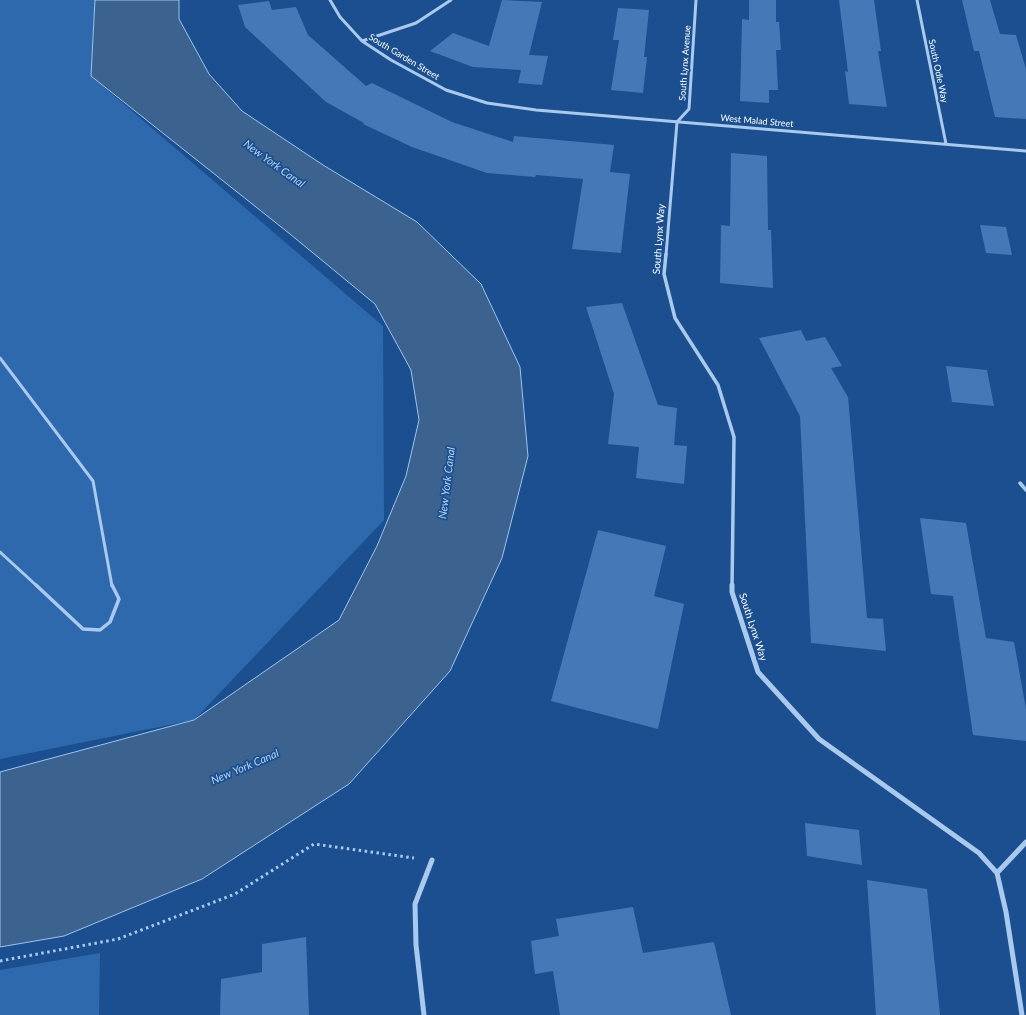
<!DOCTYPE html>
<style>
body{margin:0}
canvas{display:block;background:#1b4f8f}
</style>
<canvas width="1026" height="1015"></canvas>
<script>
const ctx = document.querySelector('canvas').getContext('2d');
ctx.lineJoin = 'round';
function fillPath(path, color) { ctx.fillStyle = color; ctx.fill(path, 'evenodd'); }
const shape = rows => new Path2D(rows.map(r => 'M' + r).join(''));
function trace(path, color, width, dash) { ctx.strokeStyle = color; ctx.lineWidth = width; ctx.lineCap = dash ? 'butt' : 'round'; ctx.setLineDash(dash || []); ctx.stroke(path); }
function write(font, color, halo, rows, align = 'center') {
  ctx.font = font + ' Lato,sans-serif'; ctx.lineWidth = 3.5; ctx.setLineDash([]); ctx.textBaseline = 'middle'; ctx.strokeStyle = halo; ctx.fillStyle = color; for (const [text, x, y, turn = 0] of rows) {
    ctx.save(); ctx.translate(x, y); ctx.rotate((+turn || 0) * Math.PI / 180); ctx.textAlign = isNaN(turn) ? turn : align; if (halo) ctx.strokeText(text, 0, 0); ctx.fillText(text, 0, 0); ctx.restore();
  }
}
fillPath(shape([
 [0,0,95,0,91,76,383,326,384,520,194,720,0,759],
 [100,953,99,1015,0,1015,0,970]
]), '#2e69ad');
const water = shape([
 [95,0,179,0,179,19,209,74,242,111,323,165,417,222,481,284,520,367,528,456,502,558,450,671,349,784,202,879,64,936,0,947,0,772,194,720,339,620,377,546,406,476,419,420,411,370,375,304,290,234,91,76,95,0]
]);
fillPath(water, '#3c6290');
trace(water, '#9cc4f0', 1);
fillPath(shape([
 [502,0,542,2,529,55,548,56,542,85,518,83,521,70,473,67,430,51,453,33,489,46],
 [749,0,776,0,776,22,779,22,781,50,776,50,778,90,769,90,769,103,740,101,742,19,749,20],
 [839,0,874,0,881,51,878,51,887,107,849,104,845,71,848,72],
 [962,0,990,0,1000,34,1016,35,1026,69,1026,119,995,117,979,51,974,51],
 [269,1,272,10,296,7,308,35,366,86,372,83,452,122,513,142,514,136,614,145,610,172,630,174,621,253,572,249,583,179,536,175,535,177,487,173,412,147,363,124,364,123,326,102,245,27,238,5],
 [618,8,649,10,644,57,647,57,643,93,611,90,619,40,613,40],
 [731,153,767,156,768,230,771,230,773,288,720,283,721,225,730,226],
 [980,225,1006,227,1012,255,986,253],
 [622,303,658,405,677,408,674,445,687,446,684,484,636,478,639,447,608,444,614,394,586,307],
 [801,330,806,341,825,337,842,366,831,368,848,397,867,618,883,619,886,651,811,643,800,416,759,338],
 [946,366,987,370,994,406,952,402],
 [920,518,966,523,986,638,1014,642,1026,709,1026,741,973,735,953,596,931,594],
 [598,530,666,546,654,596,684,604,658,729,551,701],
 [805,823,859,830,862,865,807,856],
 [867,880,927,889,940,1015,876,1015],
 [633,907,643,953,714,942,731,1015,560,1015,553,971,535,974,531,941,559,936,556,919],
 [306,937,309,1015,220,1015,221,979,262,972,262,944]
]), '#4478b7');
trace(shape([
 [0,961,118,939,235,894,314,844,414,858]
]), '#a9c9ee', 3, [2.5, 3.5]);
trace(shape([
 [0,358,93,481,112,586],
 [0,552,37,586]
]), '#a9c9ee', 3);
trace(shape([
 [36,585,83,629,100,630,110,622,119,599,112,585]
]), '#a9c9ee', 3.5);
trace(shape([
 [330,0,340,17,362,41,391,60,446,90,487,103,536,110,1026,151],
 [917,0,946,144],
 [362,41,416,23,451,0],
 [666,255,677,122,689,109,696,0]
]), '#a9c9ee', 3);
trace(shape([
 [666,254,664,274,675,318,718,385,734,437,732,586],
 [1020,483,1026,490]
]), '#a9c9ee', 3.5);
trace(shape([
 [732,585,732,592,758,672,819,739,979,853,997,873,1006,912,1022,1015],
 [997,873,1026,842],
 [424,1015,416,945,415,904,432,860]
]), '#a9c9ee', 5);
write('9px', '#fff', '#1b4f8f', [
 ["South Garden Street",404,57,31],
 ["South Lynx Avenue",685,63,-86],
 ["South Odle Way",938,71,78],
 ["West Malad Street",757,121,5]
]);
write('10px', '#fff', '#1b4f8f', [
 ["South Lynx Way",659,239,-86],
 ["South Lynx Way",753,627,72]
]);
write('italic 11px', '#b5d3f5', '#1b4f8f', [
 ["New York Canal",274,164,36],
 ["New York Canal",447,483,-83],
 ["New York Canal",245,767,-23]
]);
</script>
